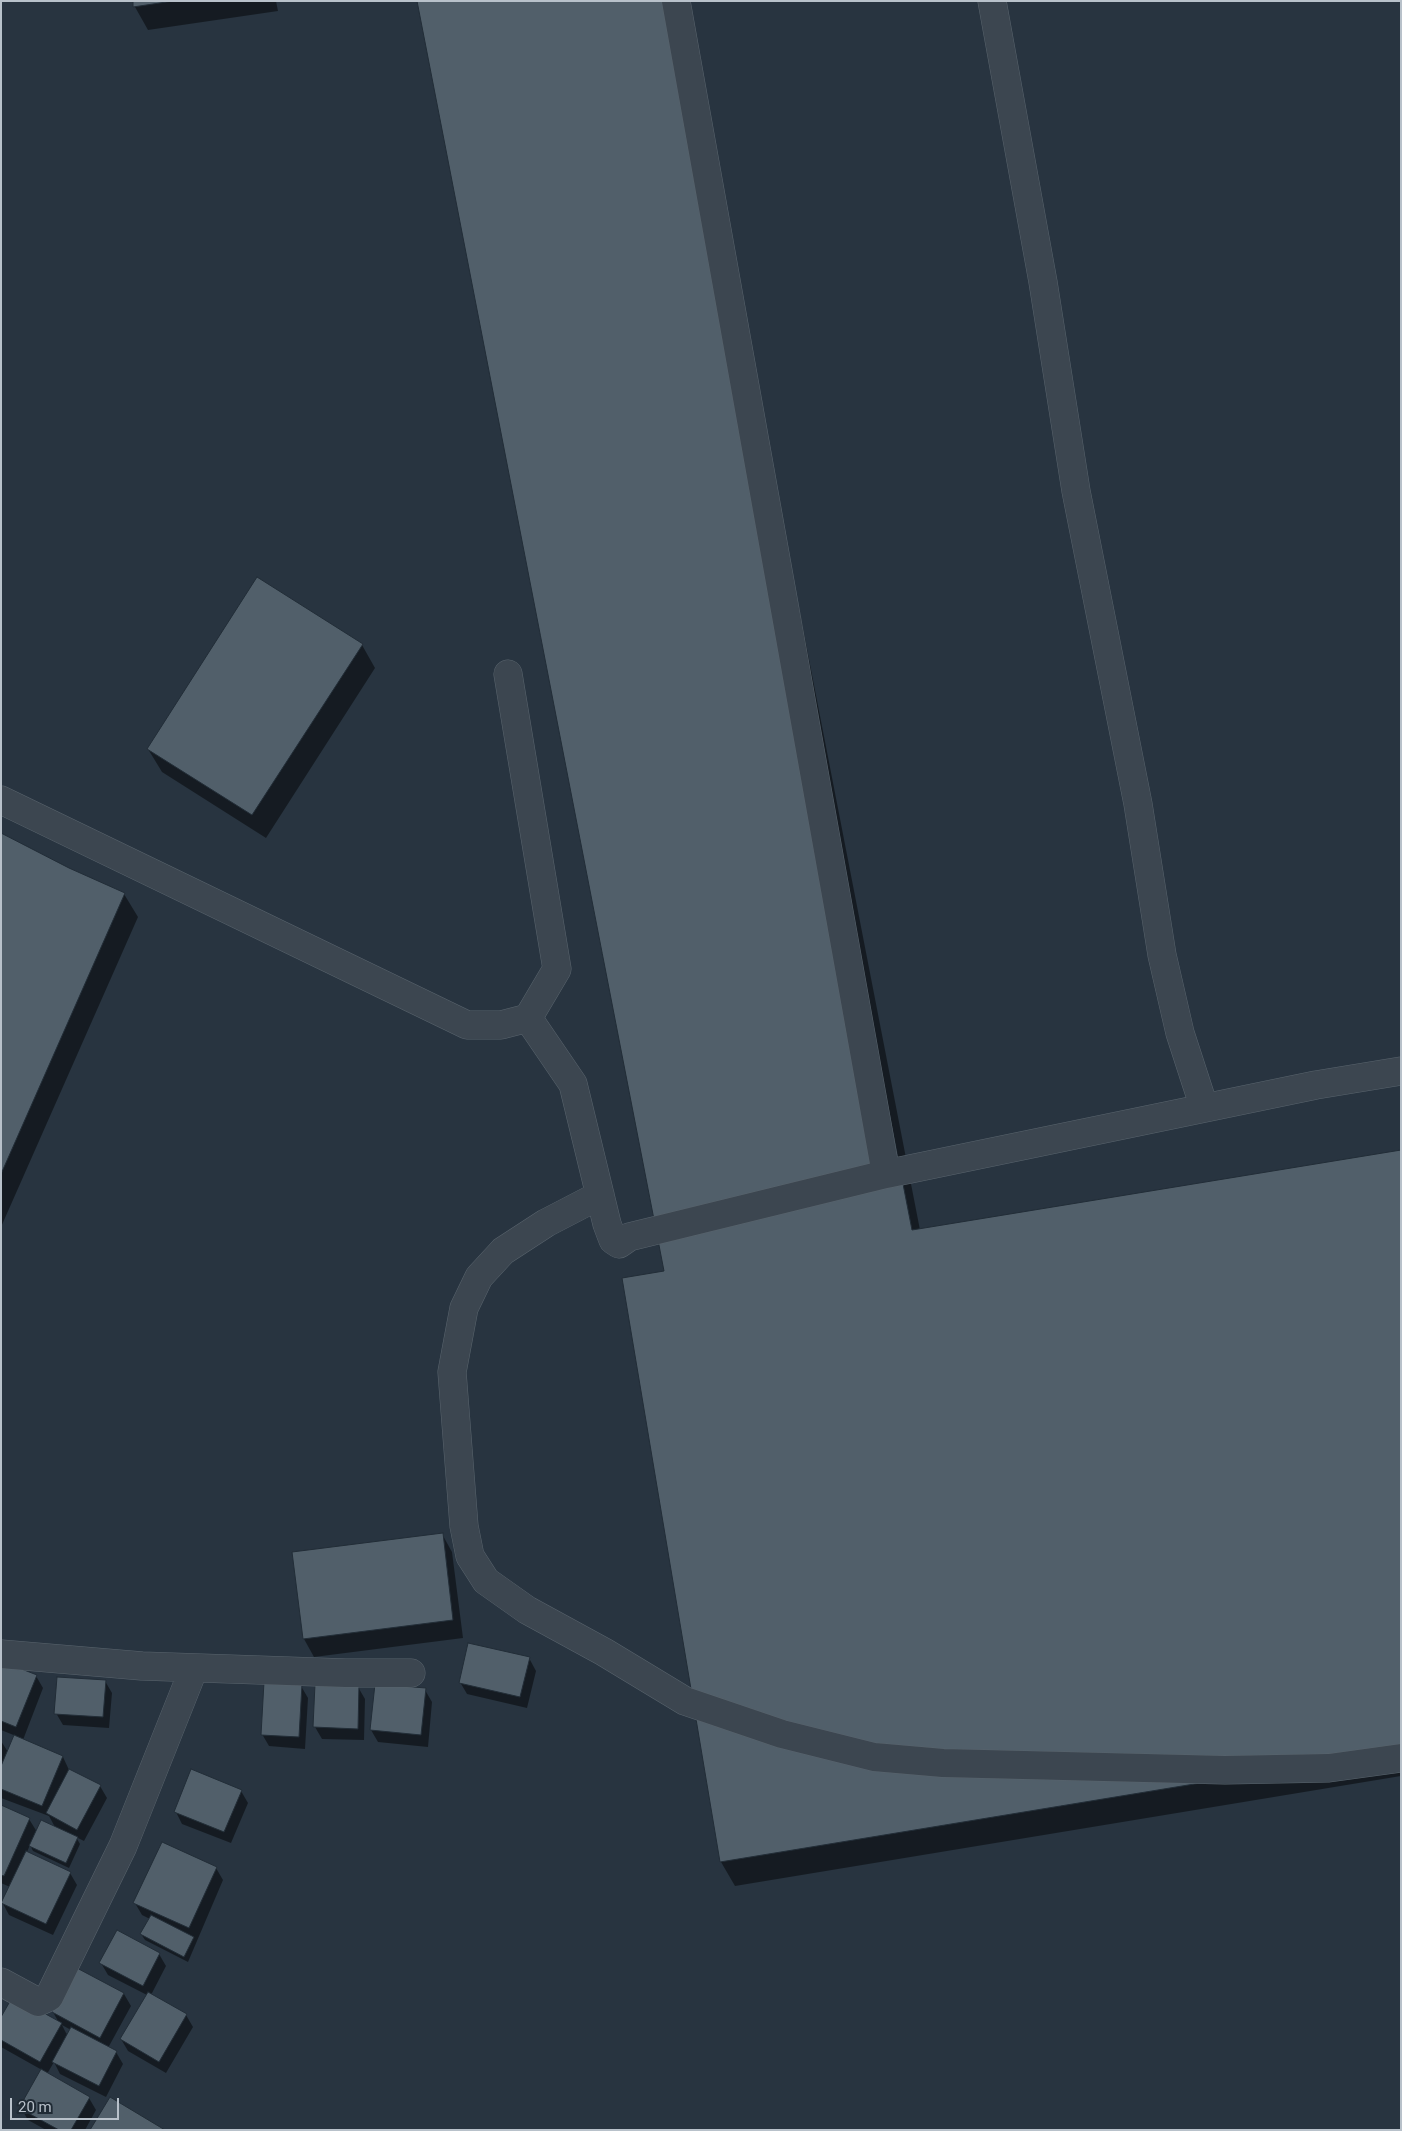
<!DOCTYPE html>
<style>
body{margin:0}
#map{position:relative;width:1402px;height:2131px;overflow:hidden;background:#283440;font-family:Roboto,sans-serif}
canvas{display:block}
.frame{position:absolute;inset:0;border:2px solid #b8c1ca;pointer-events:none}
.scale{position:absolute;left:10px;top:2098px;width:109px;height:22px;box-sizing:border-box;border:2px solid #b8c1ca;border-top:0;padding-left:6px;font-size:15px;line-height:18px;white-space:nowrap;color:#b8c1ca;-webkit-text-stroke:4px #202b35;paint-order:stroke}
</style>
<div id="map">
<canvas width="1402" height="2131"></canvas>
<div class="frame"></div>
<div class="scale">20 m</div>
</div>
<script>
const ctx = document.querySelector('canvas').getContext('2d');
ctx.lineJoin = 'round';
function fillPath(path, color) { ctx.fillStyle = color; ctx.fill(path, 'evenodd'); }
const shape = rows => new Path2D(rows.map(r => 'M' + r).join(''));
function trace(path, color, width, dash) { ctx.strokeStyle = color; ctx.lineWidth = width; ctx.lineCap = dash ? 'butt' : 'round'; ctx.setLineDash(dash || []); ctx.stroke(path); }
fillPath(shape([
 [134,1,276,1,278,11,148,30,135,7],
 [681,1,920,1230,1401,1151,1401,1776,735,1886,721,1862,624,1279,665,1272],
 [362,645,375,668,266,838,162,772,148,749],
 [1,834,69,869,124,894,138,917,1,1227],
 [442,1534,452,1552,463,1638,314,1657,304,1639,293,1553],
 [529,1658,536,1671,527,1708,467,1694,460,1682],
 [1,1663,36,1676,43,1688,23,1740,63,1757,69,1770,100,1786,107,1798,84,1841,76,1837,80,1844,69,1868,33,1851,30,1845,27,1852,70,1873,77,1885,53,1935,9,1915,2,1902,10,1887,1,1883,1,1807,29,1819,37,1832,56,1829,49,1816,1,1798,1,1741,8,1752,16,1736,1,1730],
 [105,1681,112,1693,109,1728,63,1725,56,1713],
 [301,1686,308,1698,305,1749,269,1746,262,1734],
 [358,1687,365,1699,364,1740,322,1739,315,1727],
 [425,1690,432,1702,428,1747,378,1742,371,1730],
 [241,1791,248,1803,231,1843,182,1824,176,1812],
 [216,1868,223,1880,188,1962,145,1940,141,1934,150,1919,142,1915,135,1903],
 [159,1954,166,1966,151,1995,186,2015,193,2027,166,2073,128,2051,121,2039,147,1995,108,1975,101,1963],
 [124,1994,131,2006,108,2048,116,2052,123,2064,106,2097,60,2074,54,2062,47,2074,89,2098,96,2110,85,2130,46,2130,28,2120,21,2108,42,2070,1,2047,1,2020,59,2023,53,2012],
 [62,2025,71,2030,68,2035,66,2033]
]), '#0007');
const building = shape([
 [133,1,173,1,133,7,133,1],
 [417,1,672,1,912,1230,1401,1150,1401,1750,720,1862,622,1278,664,1271,417,1],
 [257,577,363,644,252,815,147,749,257,577],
 [1,833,69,868,125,893,1,1174,1,833],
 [443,1533,453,1620,303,1639,292,1552,443,1533],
 [468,1643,530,1657,520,1697,459,1683,468,1643],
 [1,1661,37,1675,16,1727,1,1721,1,1661],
 [57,1677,106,1680,103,1717,54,1714,57,1677],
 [264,1682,302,1684,299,1737,261,1735,264,1682],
 [315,1684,359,1685,358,1729,313,1727,315,1684],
 [375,1684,426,1688,421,1735,370,1730,375,1684],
 [14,1735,63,1756,42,1806,1,1789,1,1766,14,1735],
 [69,1769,101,1785,77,1830,46,1813,69,1769],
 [191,1769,242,1790,224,1832,174,1812,191,1769],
 [1,1805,30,1818,4,1876,1,1875,1,1805],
 [41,1820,78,1837,66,1863,29,1846,41,1820],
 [162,1842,217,1867,189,1928,133,1903,162,1842],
 [26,1851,71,1872,46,1924,1,1903,26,1851],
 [151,1915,194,1937,184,1957,140,1934,151,1915],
 [117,1930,160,1953,143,1986,99,1963,117,1930],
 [75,1967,124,1993,100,2038,52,2012,75,1967],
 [148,1992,187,2014,159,2062,120,2039,148,1992],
 [13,1996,62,2023,40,2062,1,2040,1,2017,13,1996],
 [71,2027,117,2051,99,2086,52,2062,71,2027],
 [41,2069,90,2097,71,2130,59,2130,19,2108,41,2069],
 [110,2097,165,2130,90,2130,110,2097]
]);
fillPath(building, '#515f6a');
trace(building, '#222d37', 1);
const minor = shape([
 [676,1,886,1174],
 [992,1,1043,282,1076,491,1138,804,1162,955,1180,1033,1204,1107],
 [508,674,557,969,528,1018],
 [1,800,467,1025,501,1025,528,1018,573,1084,607,1224,613,1240,619,1244,629,1237,886,1174,1316,1085,1401,1071],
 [600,1195,546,1223,503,1251,479,1277,464,1308,452,1372,464,1526,470,1556,486,1581,527,1610,604,1652,685,1701,782,1734,874,1757,943,1763,1225,1770,1329,1768,1401,1758],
 [1,1654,142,1666,346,1673,411,1673],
 [1,1982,38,2002,49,1997,123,1846,194,1668]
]);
trace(minor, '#59646d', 29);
trace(minor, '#3c4650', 28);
</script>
